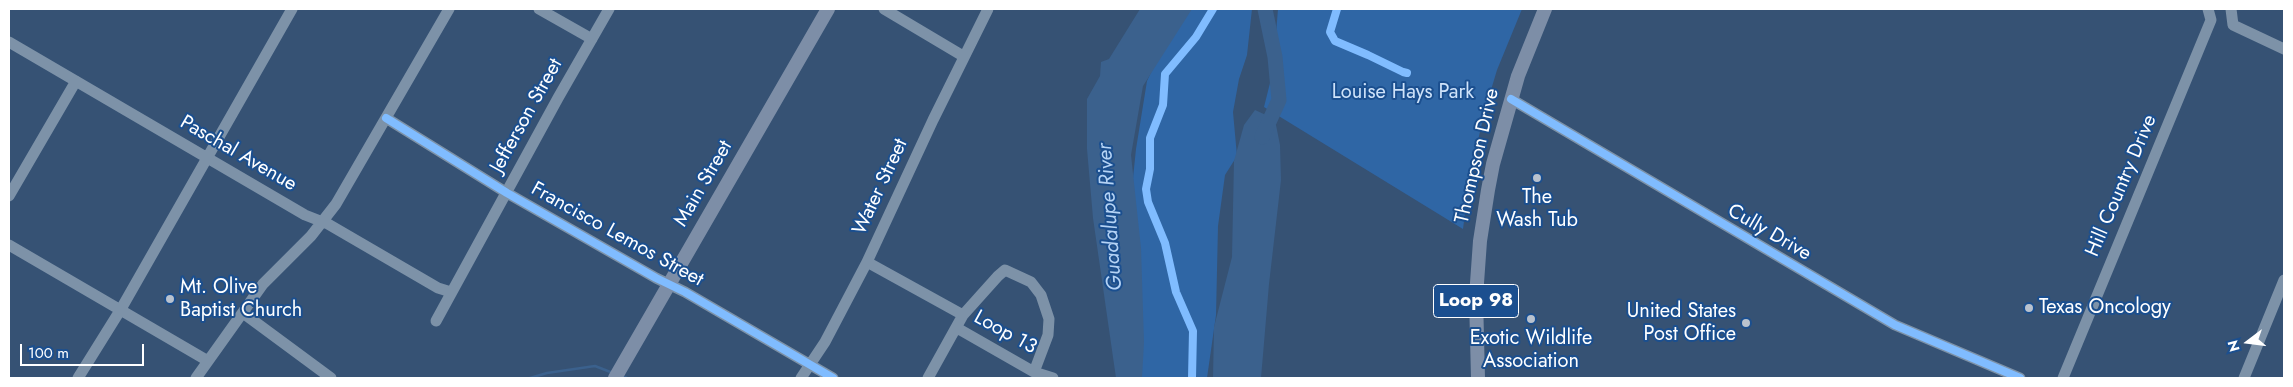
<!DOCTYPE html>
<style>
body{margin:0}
#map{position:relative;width:2293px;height:387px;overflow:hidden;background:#365274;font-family:Jost,sans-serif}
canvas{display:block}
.frame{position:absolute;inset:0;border:10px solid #fff;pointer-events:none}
.north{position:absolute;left:2223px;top:317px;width:50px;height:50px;-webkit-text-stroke:4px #1b4f8f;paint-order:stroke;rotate:255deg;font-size:14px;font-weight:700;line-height:20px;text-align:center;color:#fff}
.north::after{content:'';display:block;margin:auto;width:18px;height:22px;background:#fff;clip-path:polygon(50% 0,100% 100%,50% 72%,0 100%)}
.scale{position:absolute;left:20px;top:344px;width:124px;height:22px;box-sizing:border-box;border:2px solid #fff;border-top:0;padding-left:6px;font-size:15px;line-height:18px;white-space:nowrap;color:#fff;-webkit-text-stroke:4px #1b4f8f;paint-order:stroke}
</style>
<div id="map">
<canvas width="2293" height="387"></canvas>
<div class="frame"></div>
<div class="north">N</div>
<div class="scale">100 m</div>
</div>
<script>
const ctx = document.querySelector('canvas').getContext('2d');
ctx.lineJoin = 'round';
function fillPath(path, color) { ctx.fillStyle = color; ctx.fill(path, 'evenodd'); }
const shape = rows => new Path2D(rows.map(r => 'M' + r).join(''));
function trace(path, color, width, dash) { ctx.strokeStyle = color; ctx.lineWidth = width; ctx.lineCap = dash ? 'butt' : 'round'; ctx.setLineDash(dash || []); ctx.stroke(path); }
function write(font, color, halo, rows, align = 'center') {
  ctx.font = font + ' Jost,sans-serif'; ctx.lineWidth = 4; ctx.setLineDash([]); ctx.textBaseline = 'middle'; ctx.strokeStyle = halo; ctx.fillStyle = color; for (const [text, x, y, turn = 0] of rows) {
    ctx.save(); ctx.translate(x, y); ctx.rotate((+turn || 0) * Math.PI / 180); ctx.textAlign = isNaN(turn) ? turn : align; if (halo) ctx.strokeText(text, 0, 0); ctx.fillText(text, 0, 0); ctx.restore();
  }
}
fillPath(shape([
 [1191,9,1252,9,1247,55,1239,79,1233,112,1237,156,1225,175,1218,226,1216,315,1207,378,1137,378,1133,178,1136,149,1147,81,1156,62],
 [1278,9,1522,9,1497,70,1485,110,1470,175,1463,229,1264,107,1273,71]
]), '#2f66a5');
fillPath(shape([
 [1140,9,1192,9,1143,86,1131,155,1141,248,1144,342,1142,378,1116,378,1093,218,1087,149,1087,99,1100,76,1101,62,1109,59],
 [1255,110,1268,116,1276,125,1280,145,1281,180,1269,284,1261,378,1213,378,1214,327,1232,257,1234,161,1244,125]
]), '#3b618d');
trace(shape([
 [621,376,627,378],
 [530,378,547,373,595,366,613,373]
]), '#3b618d', 2.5);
trace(shape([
 [1262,137,1279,100,1275,57,1265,9]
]), '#3b618d', 15);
trace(shape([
 [539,9,592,39],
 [884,9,963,56],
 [2231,9,2233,25,2284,49],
 [9,42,305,215,328,224,438,288,451,292],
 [1511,99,1895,325,2020,378],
 [386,118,507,193,656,278,685,292,833,378],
 [9,196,76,81],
 [9,245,208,361],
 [867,262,963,315,928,378],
 [243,313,331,378],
 [436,321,558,98,609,9],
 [957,328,1034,372,1048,335,1049,319,1041,295,1031,282,1005,270,998,276,963,315],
 [1034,372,1053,378],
 [78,378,121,309,292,9],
 [196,378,263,284,311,236,336,204,449,9],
 [801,378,825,342,867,262,933,120,988,9],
 [2063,378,2211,20,2208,9],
 [2244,378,2284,280]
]), '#7d92a8', 11);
trace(shape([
 [615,378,828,9],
 [1478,378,1476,297,1480,241,1488,190,1493,164,1518,76,1545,9]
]), '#7d8ea7', 14);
trace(shape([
 [1337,9,1330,32,1335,41,1368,55,1403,72,1407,73],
 [1511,99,1895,325,2020,378],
 [386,118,507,193,656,278,685,292,833,378],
 [1192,378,1193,331,1176,292,1165,243,1148,202,1146,189,1150,169,1150,138,1163,105,1165,74,1196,37,1213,9]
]), '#80bcff', 8);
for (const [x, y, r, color] of [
 [1537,178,5,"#b9c2ce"],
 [170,299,5,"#b9c2ce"],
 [2029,308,5,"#b9c2ce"],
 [1531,319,5,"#b9c2ce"],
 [1746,323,5,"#b9c2ce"]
]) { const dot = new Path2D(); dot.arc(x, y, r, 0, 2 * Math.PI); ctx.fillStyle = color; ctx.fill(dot); trace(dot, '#1b4f8f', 2); }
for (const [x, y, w] of [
 [1476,301,85]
]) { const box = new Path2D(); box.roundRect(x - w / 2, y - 16.5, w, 33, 4); ctx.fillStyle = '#1b4f8f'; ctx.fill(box); trace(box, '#fff', 1); }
write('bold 19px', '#fff', null, [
 ["Loop 98",1476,301]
]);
write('20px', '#cfe3fa', '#1b4f8f', [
 ["Louise Hays Park",1403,93]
]);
write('20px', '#fff', '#1b4f8f', [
 ["Jefferson Street",527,116,-61],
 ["Paschal Avenue",238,154,30],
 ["Thompson Drive",1478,156,-77],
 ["Main Street",704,184,-60],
 ["Hill Country Drive",2122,186,-67],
 ["Water Street",881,187,-65],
 ["Cully Drive",1769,233,30],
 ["Francisco Lemos Street",617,235,29],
 ["Loop 13",1005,333,29]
]);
write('20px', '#fff', '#1b4f8f', [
 ["The",1537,198],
 ["Wash Tub",1537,221],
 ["Mt. Olive",180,288,"left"],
 ["Baptist Church",180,311,"left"],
 ["Texas Oncology",2039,308,"left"],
 ["United States",1736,312,"right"],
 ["Post Office",1736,335,"right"],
 ["Exotic Wildlife",1531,339],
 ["Association",1531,362]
]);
write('italic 21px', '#b5d3f5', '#1b4f8f', [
 ["Guadalupe River",1111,217,-94]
]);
</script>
